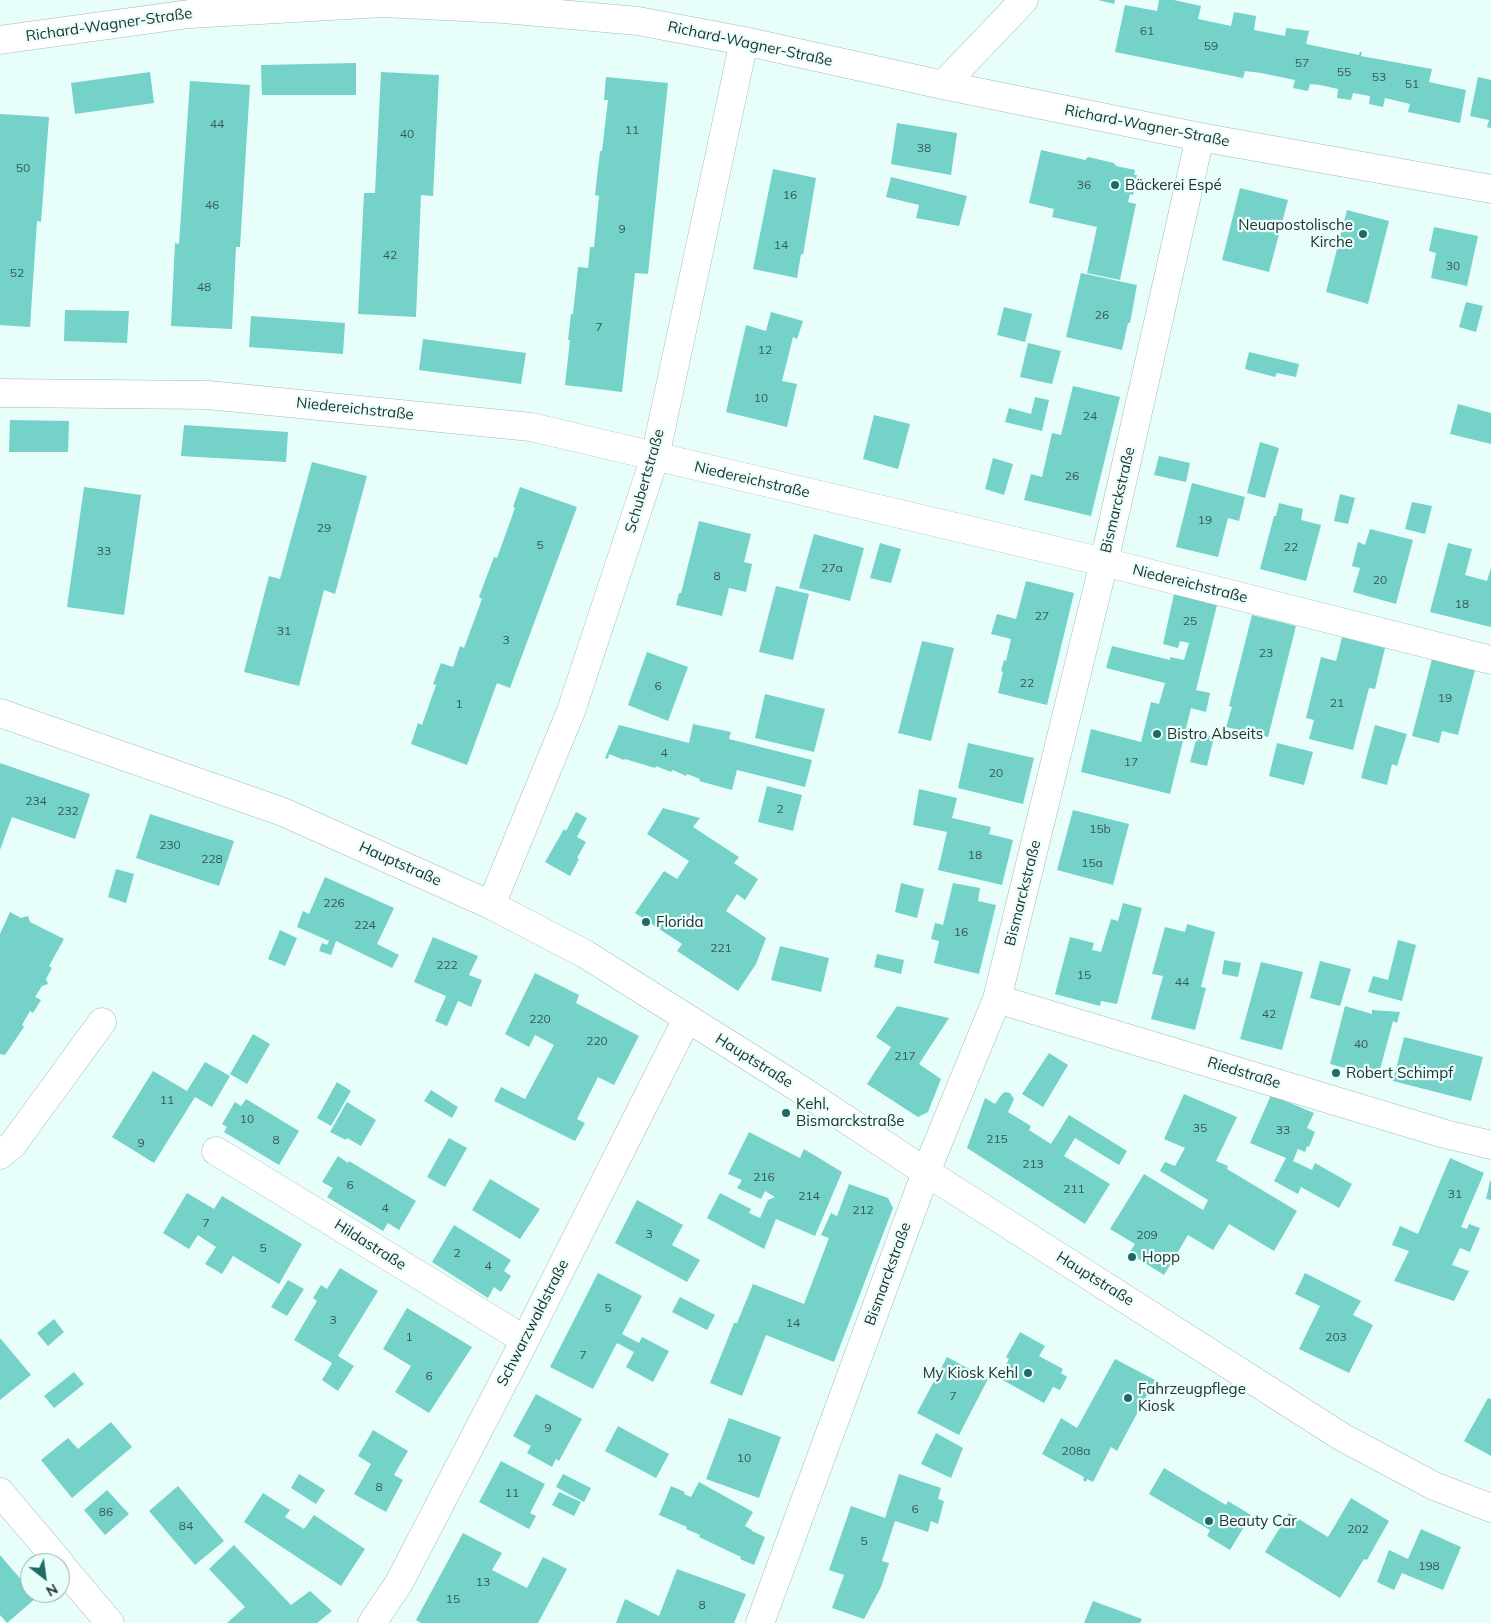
<!DOCTYPE html>
<meta charset="utf-8">
<style>
body{margin:0}
#map{position:relative;width:1491px;height:1623px;overflow:hidden;background:#e8fefb;font-family:Mulish,sans-serif}
canvas{display:block}
.north{position:absolute;left:20px;top:1553px;width:50px;height:50px;box-sizing:border-box;background:#e8fefb;border:1px solid #9aacaa;border-radius:50%;rotate:150deg;font-size:14px;font-weight:700;line-height:20px;text-align:center;color:#263130}
.north::after{content:'';display:block;margin:auto;width:18px;height:22px;background:#206a64;clip-path:polygon(50% 0,100% 100%,50% 72%,0 100%)}
</style>
<div id="map">
<canvas width="1491" height="1623"></canvas>
<div class="north">N</div>
</div>
<script>
const ctx = document.querySelector('canvas').getContext('2d');
ctx.lineJoin = 'round';
function fillPath(path, color) { ctx.fillStyle = color; ctx.fill(path, 'evenodd'); }
const shape = rows => new Path2D(rows.map(r => 'M' + r).join(''));
function trace(path, color, width, dash) { ctx.strokeStyle = color; ctx.lineWidth = width; ctx.lineCap = dash ? 'butt' : 'round'; ctx.setLineDash(dash || []); ctx.stroke(path); }
function write(font, color, halo, rows, align = 'center') {
  ctx.font = font + ' Mulish,sans-serif'; ctx.lineWidth = 4.5; ctx.setLineDash([]); ctx.textBaseline = 'middle'; ctx.strokeStyle = halo; ctx.fillStyle = color; for (const [text, x, y, turn = 0] of rows) {
    ctx.save(); ctx.translate(x, y); ctx.rotate((+turn || 0) * Math.PI / 180); ctx.textAlign = isNaN(turn) ? turn : align; if (halo) ctx.strokeText(text, 0, 0); ctx.fillText(text, 0, 0); ctx.restore();
  }
}
fillPath(shape([
 [1098,0,1115,0,1114,4],
 [1159,0,1174,0,1201,6,1198,19,1231,26,1234,12,1256,16,1254,30,1285,36,1286,28,1309,31,1306,44,1359,55,1360,52,1362,52,1361,56,1432,69,1429,82,1466,90,1460,123,1408,112,1410,104,1385,98,1383,107,1369,104,1370,96,1353,93,1351,100,1337,98,1338,89,1320,85,1310,84,1308,91,1293,88,1295,80,1261,73,1245,71,1243,78,1115,52,1125,5,1157,11],
 [356,63,356,95,262,95,261,65],
 [150,72,154,103,75,114,71,83],
 [381,72,439,75,433,196,421,195,416,317,358,314,364,193,375,193],
 [606,77,668,83,648,274,635,273,622,392,565,385,570,340,568,340,571,314,573,314,578,267,588,268,590,247,594,247,599,196,595,195,600,151,602,151,608,100,604,100],
 [1478,77,1491,80,1491,128,1487,127,1489,120,1470,116],
 [190,81,250,85,240,247,236,247,232,329,171,326,175,243,179,244],
 [0,114,49,117,41,222,37,221,30,327,0,325],
 [897,123,957,133,951,175,891,164],
 [1041,150,1085,160,1088,157,1114,163,1116,166,1135,170,1134,175,1137,175,1133,195,1130,194,1128,202,1136,204,1120,280,1087,273,1097,227,1052,217,1054,209,1029,203],
 [773,169,816,178,803,255,801,254,797,278,753,269],
 [891,177,967,196,959,226,916,218,919,205,886,197],
 [1240,188,1288,200,1269,272,1222,260],
 [1347,210,1389,221,1368,304,1326,292],
 [1434,227,1478,236,1467,286,1431,278,1436,253,1429,251],
 [1081,273,1137,285,1130,323,1128,323,1122,350,1066,337],
 [1466,302,1483,306,1476,332,1459,327],
 [1004,307,1032,314,1025,342,997,335],
 [65,310,129,311,127,343,64,341],
 [771,312,803,321,797,339,793,337,782,381,797,384,787,427,726,412,746,325,766,331],
 [251,316,345,323,343,354,249,347],
 [423,339,526,353,521,384,419,370],
 [1028,343,1061,351,1052,384,1020,377],
 [1249,352,1299,364,1296,377,1277,373,1275,377,1245,369],
 [1073,386,1120,397,1091,516,1024,500,1031,474,1042,477,1052,433,1061,435],
 [1035,397,1049,400,1042,431,1005,422,1009,408,1031,414],
 [1458,404,1491,413,1491,444,1450,434],
 [874,415,910,424,898,469,863,459],
 [10,420,69,421,68,452,9,452],
 [184,425,288,432,286,462,181,456],
 [1260,442,1279,448,1265,498,1247,493],
 [1159,456,1190,463,1186,482,1154,475],
 [993,458,1013,464,1004,495,985,489],
 [312,462,367,476,335,594,324,590,299,686,244,672,269,576,280,579],
 [1192,483,1245,497,1239,521,1228,518,1218,557,1176,547],
 [84,487,141,495,124,615,67,607],
 [520,487,577,507,510,688,497,683,467,765,411,744,418,723,422,725,436,685,433,684,441,663,453,667,460,646,464,648,482,599,479,597,494,557,497,558,515,508,513,507],
 [1340,494,1355,498,1348,524,1334,521],
 [1412,502,1432,506,1425,534,1405,529],
 [1279,503,1303,509,1301,520,1321,525,1306,581,1260,569,1274,516,1276,516],
 [699,521,751,534,744,562,752,564,746,592,729,588,722,616,676,605,679,593,681,593],
 [1370,529,1413,540,1396,604,1353,592,1360,568,1352,566,1358,542,1365,545],
 [814,534,864,548,850,601,799,588],
 [880,543,901,549,891,583,870,578],
 [1448,543,1472,549,1465,575,1487,581,1491,568,1491,627,1430,612],
 [1026,581,1074,593,1047,705,998,693,1003,672,1001,671,1004,660,1006,661,1011,639,991,634,997,614,1016,619],
 [776,586,809,594,793,660,759,652],
 [1174,594,1217,605,1196,690,1210,693,1206,712,1191,708,1170,794,1081,772,1091,729,1141,742,1151,702,1159,704,1165,683,1106,668,1112,646,1170,660,1170,657,1184,660,1189,643,1180,641,1178,648,1163,644],
 [1252,615,1296,626,1268,737,1226,727,1232,707,1229,706],
 [1342,637,1385,648,1375,689,1369,688,1353,750,1309,739,1314,720,1306,718,1321,657,1336,661],
 [922,641,954,648,931,741,898,733],
 [647,652,688,667,668,721,628,705],
 [1432,659,1475,670,1458,735,1442,731,1439,743,1412,736],
 [765,694,825,709,814,752,755,738],
 [693,724,731,732,729,739,812,760,805,787,737,770,732,790,699,781,700,779,687,774,686,776,673,770,671,772,656,766,655,768,625,759,624,760,609,754,608,759,605,758,619,725,689,743],
 [1375,725,1407,734,1397,766,1392,764,1387,785,1361,778],
 [1198,733,1214,737,1207,766,1190,762],
 [968,743,1034,758,1023,804,958,788],
 [1277,743,1313,752,1304,785,1269,776],
 [0,763,90,794,75,839,12,817,0,850],
 [767,786,802,795,793,831,758,822],
 [919,789,957,798,952,818,991,827,989,834,1013,840,1002,885,938,870,947,832,913,825],
 [663,808,700,818,693,827,739,857,734,863,758,879,745,900,737,894,726,911,766,938,756,964,738,991,677,951,682,944,635,913,664,871,677,879,689,861,647,834],
 [1073,810,1129,824,1113,885,1057,870],
 [576,812,587,818,577,837,586,842,577,858,579,859,570,876,545,862,564,829,566,831],
 [150,814,234,841,219,886,136,858],
 [116,869,134,874,126,903,108,897],
 [325,877,394,908,377,944,399,955,392,968,336,941,331,955,319,951,322,943,327,945,329,941,297,927,303,911,309,914],
 [901,883,924,889,917,918,895,912],
 [953,883,980,888,978,901,996,905,979,974,934,963,939,941,931,939,935,923,943,925],
 [1123,903,1142,908,1117,1004,1101,1001,1100,1006,1055,994,1070,937,1094,943,1092,950,1101,952,1111,919,1118,921],
 [10,912,21,918,28,916,30,922,64,939,49,966,52,968,46,979,48,984,42,986,35,997,41,1000,33,1013,30,1011,22,1025,24,1027,5,1055,0,1054,0,934],
 [1187,924,1215,932,1201,987,1206,988,1195,1030,1151,1019,1163,976,1152,974,1165,927,1185,932],
 [280,930,297,938,285,966,268,959],
 [433,937,478,956,469,975,482,980,471,1007,458,1001,447,1026,435,1021,446,996,414,982],
 [1398,940,1416,945,1402,1001,1368,992,1373,976,1388,980],
 [780,946,829,958,821,992,771,980],
 [877,954,904,960,901,974,874,967],
 [1224,960,1241,963,1238,977,1222,974],
 [1320,961,1351,969,1340,1006,1310,998],
 [1261,962,1303,972,1282,1050,1240,1039],
 [535,973,579,995,576,1003,639,1036,614,1085,598,1077,577,1119,585,1123,575,1141,494,1101,501,1087,525,1099,554,1045,535,1035,529,1047,505,1034],
 [897,1006,949,1018,919,1064,941,1079,928,1112,918,1117,867,1084,891,1047,876,1037],
 [1345,1006,1372,1014,1372,1010,1400,1012,1397,1023,1393,1021,1378,1077,1330,1064],
 [253,1034,270,1044,247,1084,230,1074],
 [1404,1037,1483,1057,1471,1101,1393,1081],
 [1049,1053,1068,1065,1043,1107,1022,1094],
 [205,1062,230,1076,212,1107,195,1097,154,1163,112,1137,153,1071,187,1091],
 [337,1082,351,1091,331,1126,317,1118],
 [431,1090,458,1107,452,1118,424,1101],
 [1005,1092,1010,1093,1014,1099,1008,1112,1031,1126,1029,1130,1051,1144,1069,1115,1127,1151,1119,1165,1075,1138,1066,1153,1064,1156,1110,1184,1085,1224,967,1148,985,1098,995,1104,1002,1094],
 [1184,1094,1237,1117,1216,1161,1228,1166,1227,1169,1297,1211,1274,1251,1229,1224,1213,1250,1188,1235,1164,1275,1129,1253,1135,1244,1110,1229,1144,1174,1203,1210,1208,1200,1160,1171,1165,1162,1175,1166,1185,1148,1164,1139],
 [1271,1095,1314,1113,1307,1128,1315,1132,1309,1147,1307,1146,1305,1152,1298,1149,1293,1161,1312,1170,1315,1163,1352,1184,1339,1208,1301,1187,1298,1194,1274,1181,1286,1158,1250,1143],
 [246,1099,299,1131,279,1165,224,1132,227,1127,222,1124,235,1102,241,1106],
 [347,1102,376,1120,361,1146,347,1138,346,1140,330,1132],
 [749,1132,800,1158,804,1149,842,1172,815,1236,776,1219,764,1249,707,1218,720,1193,751,1209,749,1213,760,1218,768,1200,775,1197,765,1191,761,1199,737,1188,742,1180,728,1174],
 [449,1138,467,1148,445,1187,427,1177],
 [338,1156,348,1163,349,1161,416,1201,399,1230,388,1223,383,1231,327,1197,333,1188,322,1182],
 [1450,1158,1484,1173,1461,1227,1467,1229,1469,1224,1480,1228,1470,1252,1460,1248,1452,1265,1469,1271,1454,1301,1394,1281,1409,1251,1392,1245,1400,1226,1418,1234],
 [490,1179,540,1209,520,1239,472,1210],
 [1490,1181,1491,1181,1491,1200,1486,1199],
 [849,1184,888,1198,893,1208,834,1362,766,1335,742,1396,710,1383,734,1323,737,1323,753,1284,804,1304,829,1238,821,1235,831,1213,837,1216],
 [187,1193,214,1209,222,1196,302,1244,279,1284,233,1256,222,1274,205,1264,216,1247,198,1235,189,1249,163,1233],
 [637,1200,683,1225,672,1245,700,1260,687,1282,615,1243],
 [454,1225,511,1260,504,1271,511,1276,501,1292,494,1287,488,1298,432,1262],
 [340,1268,378,1291,338,1356,354,1366,338,1391,322,1380,332,1363,294,1340,317,1301,313,1298,321,1285,327,1289],
 [598,1273,642,1296,622,1334,639,1343,642,1337,669,1351,653,1382,626,1367,634,1352,617,1343,593,1389,550,1367],
 [1305,1273,1361,1301,1353,1315,1373,1325,1349,1373,1299,1349,1320,1306,1295,1294],
 [288,1280,304,1289,287,1316,271,1307],
 [680,1297,715,1315,707,1330,672,1312],
 [407,1308,472,1347,429,1413,395,1392,411,1366,383,1349],
 [54,1319,64,1332,48,1346,37,1333],
 [1020,1332,1045,1346,1039,1356,1063,1369,1061,1373,1067,1377,1060,1390,1053,1387,1044,1403,999,1378,1009,1359,1006,1357],
 [0,1338,31,1375,0,1400],
 [947,1357,988,1379,959,1435,917,1413],
 [1115,1359,1155,1380,1117,1451,1111,1447,1093,1482,1087,1479,1086,1482,1083,1480,1084,1477,1042,1454,1061,1418,1077,1428],
 [74,1372,84,1384,54,1408,44,1396],
 [536,1394,582,1419,559,1461,556,1459,552,1467,527,1453,531,1446,513,1436],
 [1488,1398,1491,1399,1491,1456,1464,1441],
 [729,1418,781,1437,759,1498,706,1479],
 [111,1422,132,1447,72,1498,41,1460,68,1438,78,1449],
 [618,1426,669,1454,656,1478,605,1451],
 [373,1430,408,1451,394,1475,403,1480,386,1512,354,1494,371,1464,358,1456],
 [936,1433,963,1448,951,1478,921,1464],
 [501,1461,545,1484,530,1513,536,1516,529,1529,479,1502],
 [1164,1468,1226,1505,1228,1501,1251,1515,1230,1550,1207,1536,1210,1530,1149,1494],
 [299,1474,325,1490,316,1504,291,1488],
 [563,1474,591,1488,584,1502,556,1487],
 [899,1474,941,1488,938,1499,944,1501,938,1524,931,1521,928,1532,895,1521,882,1561,889,1563,881,1587,864,1619,832,1608,844,1575,829,1570,851,1506,885,1518],
 [699,1482,753,1512,745,1526,752,1530,752,1531,765,1537,754,1565,740,1559,741,1557,699,1537,700,1535,686,1529,687,1527,659,1515,671,1486,685,1492,684,1494,691,1497],
 [178,1486,224,1541,195,1565,149,1511],
 [107,1490,129,1514,105,1535,84,1510],
 [559,1492,581,1502,574,1516,552,1505],
 [263,1493,290,1510,285,1517,304,1529,314,1515,365,1549,341,1586,244,1522],
 [1351,1498,1389,1521,1367,1560,1364,1559,1340,1598,1265,1552,1289,1513,1328,1537],
 [1421,1529,1461,1547,1443,1590,1402,1573,1394,1590,1377,1582,1389,1550,1408,1559],
 [463,1533,502,1553,492,1570,527,1588,543,1557,567,1569,538,1623,421,1623,416,1620],
 [234,1545,291,1605,310,1591,332,1611,317,1623,227,1623,245,1607,209,1569],
 [0,1555,30,1590,30,1593,32,1593,36,1598,7,1623,0,1615],
 [677,1569,746,1594,734,1623,616,1623,625,1599,659,1616],
 [1093,1601,1142,1619,1140,1623,1084,1623]
]), '#74d2c8');
const street = shape([
 [0,40,189,14,383,3,504,9,638,21,744,41,943,85,1200,137,1491,189],
 [943,85,1024,0],
 [0,393,208,395,531,427,1104,562,1491,660],
 [491,905,571,711,655,457,744,41],
 [997,999,1445,1134,1491,1145],
 [216,1151,525,1340],
 [0,1155,13,1144,102,1022],
 [0,1492,60,1563],
 [60,1564,110,1623],
 [372,1623,399,1583,525,1340,687,1019],
 [760,1623,926,1172,997,999,1104,562,1200,137]
]);
const secondary = shape([
 [0,713,283,812,491,905,585,954,800,1089,926,1172,1342,1437,1434,1486,1491,1508]
]);
trace(street, '#a1bcb8', 29);
trace(secondary, '#a1bcb8', 29);
trace(street, '#fff', 28);
trace(secondary, '#fff', 28);
for (const [x, y, r, color] of [
 [1115,185,5,"#206a64"],
 [1363,234,5,"#206a64"],
 [1157,734,5,"#206a64"],
 [646,922,5,"#206a64"],
 [1336,1073,5,"#206a64"],
 [786,1113,5,"#206a64"],
 [1132,1257,5,"#206a64"],
 [1028,1373,5,"#206a64"],
 [1128,1398,5,"#206a64"],
 [1209,1521,5,"#206a64"]
]) { const dot = new Path2D(); dot.arc(x, y, r, 0, 2 * Math.PI); ctx.fillStyle = color; ctx.fill(dot); trace(dot, '#e8fefb', 2); }
write('12px', '#3a5956', null, [
 ["61",1147,31],
 ["59",1211,46],
 ["57",1302,63],
 ["55",1344,72],
 ["53",1379,77],
 ["51",1412,84],
 ["44",217,124],
 ["11",632,130],
 ["40",407,134],
 ["38",924,148],
 ["50",23,168],
 ["36",1084,185],
 ["16",790,195],
 ["46",212,205],
 ["9",622,229],
 ["14",781,245],
 ["42",390,255],
 ["30",1453,266],
 ["52",17,273],
 ["48",204,287],
 ["26",1102,315],
 ["7",599,327],
 ["12",765,350],
 ["10",761,398],
 ["24",1090,416],
 ["26",1072,476],
 ["19",1205,520],
 ["29",324,528],
 ["5",540,545],
 ["22",1291,547],
 ["33",104,551],
 ["27a",832,568],
 ["8",717,576],
 ["20",1380,580],
 ["18",1462,604],
 ["27",1042,616],
 ["25",1190,621],
 ["31",284,631],
 ["3",506,640],
 ["23",1266,653],
 ["22",1027,683],
 ["6",658,686],
 ["19",1445,698],
 ["21",1337,703],
 ["1",459,704],
 ["4",664,753],
 ["17",1131,762],
 ["20",996,773],
 ["234",36,801],
 ["2",780,809],
 ["232",68,811],
 ["15b",1100,829],
 ["230",170,845],
 ["18",975,855],
 ["228",212,859],
 ["15a",1092,863],
 ["226",334,903],
 ["224",365,925],
 ["16",961,932],
 ["221",721,948],
 ["222",447,965],
 ["15",1084,975],
 ["44",1182,982],
 ["42",1269,1014],
 ["220",540,1019],
 ["220",597,1041],
 ["40",1361,1044],
 ["217",905,1056],
 ["11",167,1100],
 ["10",247,1119],
 ["35",1200,1128],
 ["33",1283,1130],
 ["215",997,1139],
 ["8",276,1140],
 ["9",141,1143],
 ["213",1033,1164],
 ["216",764,1177],
 ["6",350,1185],
 ["211",1074,1189],
 ["31",1455,1194],
 ["214",809,1196],
 ["4",385,1208],
 ["212",863,1210],
 ["7",206,1223],
 ["3",649,1234],
 ["209",1147,1235],
 ["5",263,1248],
 ["2",457,1253],
 ["4",488,1266],
 ["5",608,1308],
 ["3",333,1320],
 ["14",793,1323],
 ["1",409,1337],
 ["203",1336,1337],
 ["7",583,1355],
 ["6",429,1376],
 ["7",953,1396],
 ["9",548,1428],
 ["208a",1076,1451],
 ["10",744,1458],
 ["8",379,1487],
 ["11",512,1493],
 ["6",915,1509],
 ["86",106,1512],
 ["84",186,1526],
 ["202",1358,1529],
 ["5",864,1541],
 ["198",1429,1566],
 ["13",483,1582],
 ["15",453,1599],
 ["8",702,1605]
]);
write('15px', '#263130', '#e8fefb', [
 ["Richard-Wagner-Straße",109,25,-8],
 ["Richard-Wagner-Straße",750,44,12],
 ["Richard-Wagner-Straße",1147,126,11],
 ["Niedereichstraße",355,409,6],
 ["Niedereichstraße",752,480,13],
 ["Schubertstraße",645,481,-74],
 ["Bismarckstraße",1118,500,-77],
 ["Niedereichstraße",1190,584,14],
 ["Hauptstraße",400,864,24],
 ["Bismarckstraße",1023,893,-76],
 ["Hauptstraße",754,1061,32],
 ["Riedstraße",1244,1073,17],
 ["Hildastraße",370,1245,32],
 ["Bismarckstraße",888,1274,-70],
 ["Hauptstraße",1095,1279,32],
 ["Schwarzwaldstraße",533,1323,-63]
]);
write('15px', '#263130', '#e8fefb', [
 ["Bäckerei Espé",1125,185],
 ["Neuapostolische",1353,225,"right"],
 ["Kirche",1353,242,"right"],
 ["Bistro Abseits",1167,734],
 ["Florida",656,922],
 ["Robert Schimpf",1346,1073],
 ["Kehl,",796,1104],
 ["Bismarckstraße",796,1121],
 ["Hopp",1142,1257],
 ["My Kiosk Kehl",1018,1373,"right"],
 ["Fahrzeugpflege",1138,1389],
 ["Kiosk",1138,1406],
 ["Beauty Car",1219,1521]
], 'left');
</script>
